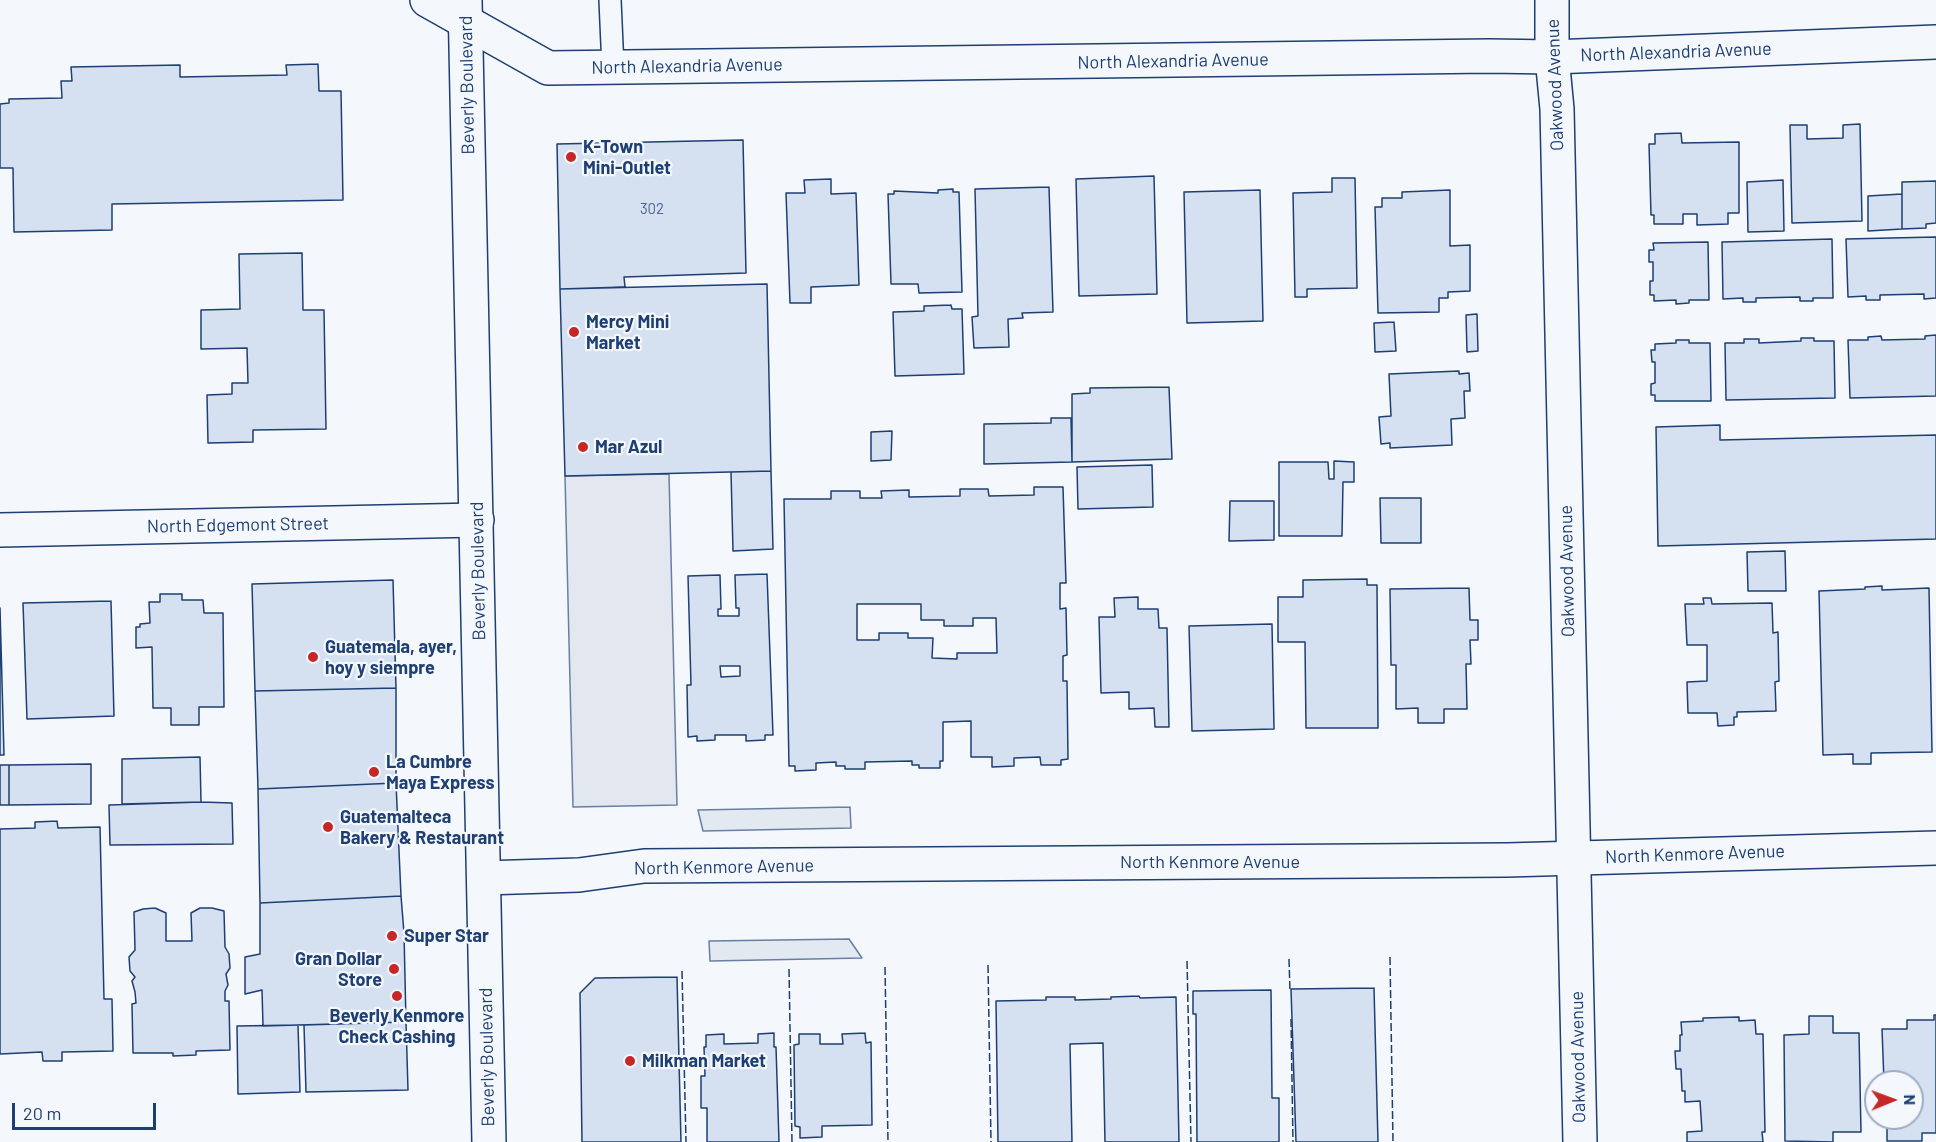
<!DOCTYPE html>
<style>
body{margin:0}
#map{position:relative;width:1936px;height:1142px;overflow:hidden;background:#f4f7fb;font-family:Barlow,sans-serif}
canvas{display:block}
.north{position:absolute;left:1864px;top:1070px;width:60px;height:60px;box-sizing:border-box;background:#f4f7fb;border:2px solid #9eadc5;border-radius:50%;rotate:89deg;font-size:16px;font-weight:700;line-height:24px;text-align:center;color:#1d3f73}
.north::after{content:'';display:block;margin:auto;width:21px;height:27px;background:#c62828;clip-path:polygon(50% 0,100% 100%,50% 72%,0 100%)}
.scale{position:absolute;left:12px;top:1103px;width:144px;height:27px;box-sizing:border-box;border:3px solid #1d3f73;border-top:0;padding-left:8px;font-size:18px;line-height:21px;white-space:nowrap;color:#1d3f73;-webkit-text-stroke:4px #f4f7fb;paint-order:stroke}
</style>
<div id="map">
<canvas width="1936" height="1142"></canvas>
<div class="north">N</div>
<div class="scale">20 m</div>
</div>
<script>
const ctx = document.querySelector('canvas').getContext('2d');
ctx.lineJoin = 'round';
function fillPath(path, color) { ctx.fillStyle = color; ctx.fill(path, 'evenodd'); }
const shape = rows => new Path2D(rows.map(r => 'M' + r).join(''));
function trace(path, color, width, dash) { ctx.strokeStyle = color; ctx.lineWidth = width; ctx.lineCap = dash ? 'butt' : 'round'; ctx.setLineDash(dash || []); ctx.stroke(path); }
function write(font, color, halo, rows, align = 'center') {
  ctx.font = font + ' Barlow,sans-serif'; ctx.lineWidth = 4.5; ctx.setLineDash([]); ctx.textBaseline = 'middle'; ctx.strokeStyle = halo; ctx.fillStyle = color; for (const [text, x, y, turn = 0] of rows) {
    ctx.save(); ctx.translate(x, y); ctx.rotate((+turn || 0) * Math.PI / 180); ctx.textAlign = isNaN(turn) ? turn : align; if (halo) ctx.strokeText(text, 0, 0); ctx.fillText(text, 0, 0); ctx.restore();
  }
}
const green = shape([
 [850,807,851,828,703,831,698,810,850,807],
 [849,939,862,958,710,961,709,941,849,939]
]);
fillPath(green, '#e3e9f0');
trace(green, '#687fa3', 1.5);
const parking = shape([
 [669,474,677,805,573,807,565,476,669,474]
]);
fillPath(parking, '#e3e8f0');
trace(parking, '#687fa3', 1.5);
const building = shape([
 [318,64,319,91,341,91,343,200,112,204,112,230,14,232,13,168,0,168,0,104,9,103,9,99,62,98,61,81,72,81,71,67,180,65,180,77,287,75,286,65,318,64],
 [1860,124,1862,221,1792,223,1790,125,1807,125,1807,139,1843,138,1843,125,1860,124],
 [1681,133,1682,143,1739,142,1739,213,1728,213,1728,224,1697,225,1697,214,1683,214,1683,224,1654,224,1654,215,1651,215,1649,144,1655,144,1655,134,1681,133],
 [743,140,746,273,624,277,625,287,560,289,557,144,743,140],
 [1154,176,1157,294,1079,296,1076,179,1154,176],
 [1332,178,1355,178,1357,288,1307,289,1307,297,1295,297,1293,193,1332,192,1332,178],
 [831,179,831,194,856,193,859,285,811,287,811,303,790,303,786,193,805,193,804,180,831,179],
 [1783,180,1784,231,1748,232,1747,182,1783,180],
 [1936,181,1936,223,1926,224,1926,228,1902,229,1902,182,1936,181],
 [1049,187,1053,312,1022,313,1023,318,1008,319,1009,347,974,348,972,317,978,316,975,189,1049,187],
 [953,189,953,192,959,192,962,292,919,293,918,284,891,284,888,194,894,194,894,191,938,193,938,190,953,189],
 [1260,190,1263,321,1187,323,1184,192,1260,190],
 [1450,190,1450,246,1470,245,1470,291,1448,292,1448,298,1439,298,1439,312,1378,313,1375,207,1382,207,1382,198,1402,198,1402,192,1450,190],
 [1902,194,1902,229,1868,231,1868,196,1902,194],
 [1936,237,1936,298,1924,299,1924,294,1880,295,1880,300,1866,300,1866,296,1848,297,1846,239,1936,237],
 [1832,239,1833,298,1813,298,1813,301,1800,301,1800,297,1756,298,1756,302,1743,302,1743,298,1723,299,1722,242,1832,239],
 [1708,242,1709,300,1689,300,1689,303,1676,304,1676,300,1654,301,1654,295,1650,295,1650,281,1653,281,1653,262,1649,262,1649,250,1654,250,1653,243,1708,242],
 [302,253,303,310,324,310,326,429,253,430,253,442,208,443,207,395,232,394,232,383,248,383,247,348,201,349,201,310,240,309,239,254,302,253],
 [767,284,771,471,565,476,560,289,767,284],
 [951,305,952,309,962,309,964,374,895,376,893,312,924,311,924,306,951,305],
 [1477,314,1478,351,1467,352,1466,315,1477,314],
 [1394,322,1396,351,1375,352,1374,323,1394,322],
 [1936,335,1936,396,1850,398,1848,340,1868,340,1868,337,1881,336,1882,340,1925,339,1925,336,1936,335],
 [1801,338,1814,338,1814,341,1834,341,1835,398,1726,400,1725,343,1744,343,1744,339,1759,339,1759,343,1801,341,1801,338],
 [1676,340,1689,340,1689,343,1710,343,1711,401,1655,401,1655,395,1651,395,1651,384,1655,383,1655,362,1652,362,1651,350,1655,350,1655,344,1676,343,1676,340],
 [1459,371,1459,374,1469,373,1470,391,1464,391,1465,418,1451,419,1452,445,1390,448,1390,443,1381,444,1379,417,1391,416,1389,374,1459,371],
 [1169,387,1172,459,1072,462,1072,394,1090,393,1090,388,1169,387],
 [1051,418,1071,418,1072,462,984,464,984,424,1051,423,1051,418],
 [1720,425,1720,440,1936,435,1936,539,1658,546,1656,427,1720,425],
 [892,431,891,460,871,461,871,432,892,431],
 [1334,461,1354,462,1354,482,1343,482,1342,536,1279,536,1279,462,1328,462,1329,479,1334,479,1334,461],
 [1152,465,1153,507,1078,509,1077,467,1152,465],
 [771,471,773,549,733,551,731,472,771,471],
 [1034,487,1063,487,1066,583,1060,583,1060,609,1066,608,1067,655,1063,656,1063,681,1067,681,1068,759,1061,760,1061,765,1041,765,1040,757,1014,758,1014,766,992,767,992,757,971,757,971,721,943,722,943,761,940,761,940,768,919,768,919,765,912,765,912,761,865,762,865,769,845,769,845,766,836,766,836,762,816,763,816,770,795,771,795,766,789,766,784,499,831,499,831,491,860,491,860,498,882,498,881,491,909,490,909,497,960,496,960,489,988,489,989,496,1034,495,1034,487],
 [857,604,921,604,921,620,944,620,944,626,973,626,973,618,996,618,997,653,957,653,957,659,932,658,933,638,908,638,908,633,879,633,879,640,857,640,857,604],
 [1380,498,1421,498,1421,543,1381,543,1380,498],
 [1230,501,1274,501,1274,540,1229,541,1230,501],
 [1785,551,1786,591,1748,591,1747,552,1785,551],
 [767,574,773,735,765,735,765,740,746,741,746,735,715,735,715,740,697,741,697,736,688,737,687,685,691,685,688,576,720,575,721,609,718,609,718,616,739,616,739,608,736,608,735,575,767,574],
 [720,666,740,666,740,676,721,677,720,666],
 [1367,579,1367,585,1377,585,1378,728,1306,728,1305,642,1278,642,1278,597,1303,597,1303,580,1367,579],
 [393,580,396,688,255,691,252,584,393,580],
 [1882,586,1882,590,1929,588,1932,752,1871,753,1871,764,1853,764,1853,754,1823,755,1819,591,1865,589,1865,587,1882,586],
 [1469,588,1470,620,1478,620,1478,640,1470,640,1471,664,1466,664,1467,709,1444,709,1444,723,1418,723,1418,708,1396,709,1396,665,1391,665,1390,589,1469,588],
 [160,594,182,594,182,600,203,600,204,613,223,613,224,707,199,707,199,725,171,725,171,708,153,708,152,647,136,648,136,627,140,627,140,624,150,623,149,602,160,602,160,594],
 [1138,597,1138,609,1158,609,1159,628,1167,628,1169,727,1155,727,1154,708,1129,709,1129,692,1101,693,1099,617,1115,617,1114,598,1138,597],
 [1703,598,1711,598,1712,604,1772,603,1773,633,1778,632,1779,681,1775,682,1776,711,1737,712,1737,717,1734,717,1734,725,1718,726,1717,713,1688,713,1687,682,1707,681,1707,645,1687,645,1685,604,1704,604,1703,598],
 [111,601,114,716,27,719,23,603,111,601],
 [0,608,4,755,0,755,0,608],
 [1272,624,1274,729,1192,731,1189,626,1272,624],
 [396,688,396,783,258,789,255,691,396,688],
 [200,757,201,802,122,804,122,759,200,757],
 [91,764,91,804,9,805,9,765,91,764],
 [0,765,9,765,9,805,0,805,0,765],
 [396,783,401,896,260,903,258,789,396,783],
 [201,802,232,803,233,844,110,845,109,805,201,802],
 [57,821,58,828,100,827,104,999,112,999,113,1051,62,1052,62,1061,43,1061,42,1052,0,1054,0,829,35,828,35,822,57,821],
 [401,896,404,933,406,1022,263,1026,262,990,245,994,245,957,260,954,260,903,401,896],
 [155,908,166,913,166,941,192,941,191,913,200,908,212,908,224,911,225,947,229,954,230,968,226,974,228,985,225,991,225,1001,229,1001,230,1050,196,1051,196,1055,173,1056,173,1053,133,1053,132,1004,136,1003,135,992,132,981,135,977,130,971,129,957,135,950,134,912,143,909,155,908],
 [677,977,681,1142,582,1142,580,993,595,978,677,977],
 [1374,988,1378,1142,1296,1142,1291,989,1374,988],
 [1271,990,1272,1098,1279,1098,1279,1142,1197,1142,1196,1014,1193,1014,1193,991,1271,990],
 [1139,996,1140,998,1176,997,1179,1142,1105,1142,1103,1043,1070,1044,1072,1142,998,1142,996,1001,1046,1000,1046,997,1075,997,1075,1000,1111,999,1111,997,1139,996],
 [1934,1015,1936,1015,1936,1133,1922,1133,1922,1141,1887,1141,1887,1118,1912,1118,1912,1082,1884,1082,1882,1029,1907,1029,1907,1020,1934,1020,1934,1015],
 [1809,1016,1833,1016,1833,1033,1859,1033,1861,1132,1833,1132,1833,1142,1785,1141,1784,1035,1809,1034,1809,1016],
 [1739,1017,1739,1021,1755,1020,1756,1034,1763,1034,1765,1132,1762,1132,1763,1142,1687,1142,1687,1132,1702,1131,1700,1101,1685,1102,1685,1091,1682,1091,1681,1069,1676,1069,1675,1051,1680,1051,1680,1035,1682,1035,1681,1022,1703,1021,1703,1018,1739,1017],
 [406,1022,408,1090,306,1092,304,1025,406,1022],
 [298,1025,300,1092,238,1094,237,1026,298,1025],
 [774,1033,774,1047,776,1047,779,1142,707,1142,707,1108,701,1108,701,1076,705,1076,704,1047,706,1047,706,1035,724,1034,724,1044,758,1043,758,1034,774,1033],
 [865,1033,866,1043,871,1042,872,1125,822,1126,822,1137,800,1138,800,1127,795,1126,794,1045,799,1044,799,1034,820,1034,820,1044,843,1044,842,1034,865,1033]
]);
fillPath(building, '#d5e0f0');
trace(building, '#1d3f73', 1.5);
const lane = shape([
 [610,0,613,68]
]);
const street = shape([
 [427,0,548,68,1489,56,1552,57,1936,42],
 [0,530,477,520],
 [484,878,579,875,644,866,1507,860,1936,848]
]);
const secondary = shape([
 [465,0,489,1142],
 [1552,0,1552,57,1557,109,1580,1142]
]);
trace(lane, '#1d3f73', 24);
trace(street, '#1d3f73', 36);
trace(secondary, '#1d3f73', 36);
trace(lane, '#f4f7fb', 21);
trace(street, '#f4f7fb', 33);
trace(secondary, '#f4f7fb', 33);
trace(shape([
 [1390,957,1393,1142],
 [1289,959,1290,992],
 [1187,961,1191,1142],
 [988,965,991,1142],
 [885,967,888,1142],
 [789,969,792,1142],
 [682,971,686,1142],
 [1291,1019,1293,1142]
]), '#1d3f73', 1.5, [8, 3]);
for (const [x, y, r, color] of [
 [571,157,6,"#c62828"],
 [574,332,6,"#c62828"],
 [583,447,6,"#c62828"],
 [313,657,6,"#c62828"],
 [374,772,6,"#c62828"],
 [328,827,6,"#c62828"],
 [392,936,6,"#c62828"],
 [394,969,6,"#c62828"],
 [397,996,6,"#c62828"],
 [630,1061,6,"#c62828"]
]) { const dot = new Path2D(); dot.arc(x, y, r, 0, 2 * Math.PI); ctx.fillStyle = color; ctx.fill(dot); trace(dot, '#f4f7fb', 2); }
write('15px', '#4b6792', null, [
 ["302",652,209]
]);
write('18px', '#1d3f73', '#f4f7fb', [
 ["North Alexandria Avenue",1676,52,-2],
 ["North Alexandria Avenue",1173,61,-1],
 ["North Alexandria Avenue",687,66,-1],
 ["Beverly Boulevard",467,85,-91],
 ["Oakwood Avenue",1555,85,-92],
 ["North Edgemont Street",238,525,-1],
 ["Beverly Boulevard",478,571,-91],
 ["Oakwood Avenue",1567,571,-91],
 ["North Kenmore Avenue",1695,854,-2],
 ["North Kenmore Avenue",1210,862],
 ["North Kenmore Avenue",724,867,-1],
 ["Beverly Boulevard",487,1057,-91],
 ["Oakwood Avenue",1578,1057,-91]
]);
write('bold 18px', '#1d3f73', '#f4f7fb', [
 ["K-Town",583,147],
 ["Mini-Outlet",583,168],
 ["Mercy Mini",586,322],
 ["Market",586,343],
 ["Mar Azul",595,447],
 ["Guatemala, ayer,",325,647],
 ["hoy y siempre",325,668],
 ["La Cumbre",386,762],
 ["Maya Express",386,783],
 ["Guatemalteca",340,817],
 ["Bakery & Restaurant",340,838],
 ["Super Star",404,936],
 ["Gran Dollar",382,959,"right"],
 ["Store",382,980,"right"],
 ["Beverly Kenmore",397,1016,"center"],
 ["Check Cashing",397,1037,"center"],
 ["Milkman Market",642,1061]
], 'left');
</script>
